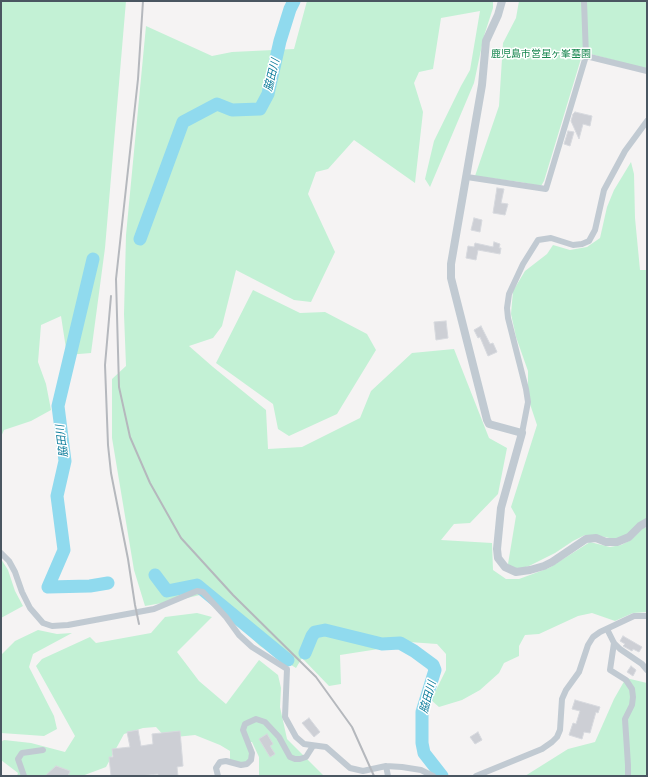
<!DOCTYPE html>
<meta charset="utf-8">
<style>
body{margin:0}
#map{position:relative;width:648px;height:777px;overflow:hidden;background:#f5f3f3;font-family:"Public Sans",sans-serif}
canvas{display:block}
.frame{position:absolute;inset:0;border:2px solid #4a5661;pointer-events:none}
</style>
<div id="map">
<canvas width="648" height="777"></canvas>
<div class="frame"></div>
</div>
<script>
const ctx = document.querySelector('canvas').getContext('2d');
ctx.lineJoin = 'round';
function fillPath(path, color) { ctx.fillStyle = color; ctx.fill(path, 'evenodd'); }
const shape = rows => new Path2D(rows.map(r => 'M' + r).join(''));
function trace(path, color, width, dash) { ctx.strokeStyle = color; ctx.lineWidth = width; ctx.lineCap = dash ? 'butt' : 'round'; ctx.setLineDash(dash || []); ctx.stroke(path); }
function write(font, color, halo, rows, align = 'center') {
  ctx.font = font + ' "Public Sans","Noto Sans JP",sans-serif'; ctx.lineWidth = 3; ctx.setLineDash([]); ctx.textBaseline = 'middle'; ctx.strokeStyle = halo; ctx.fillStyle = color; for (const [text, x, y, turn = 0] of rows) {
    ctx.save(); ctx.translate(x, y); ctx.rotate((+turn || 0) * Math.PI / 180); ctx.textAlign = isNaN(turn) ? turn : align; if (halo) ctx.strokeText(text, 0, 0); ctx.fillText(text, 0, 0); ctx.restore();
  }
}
fillPath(shape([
 [1,1,126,1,105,248,91,353,67,355,61,316,41,325,38,362,46,384,51,410,31,421,4,430,1,437],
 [307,1,493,1,493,8,484,36,474,83,430,187,425,179,434,141,461,86,470,70,480,11,441,18,433,69,419,72,414,83,423,112,415,183,354,140,328,169,316,172,308,194,335,252,311,302,294,300,236,270,222,326,213,338,189,346,213,367,266,410,268,449,302,447,360,418,371,391,412,353,454,349,489,438,507,448,498,494,470,523,454,524,441,540,492,543,493,570,506,579,519,579,549,568,590,542,610,547,621,545,631,540,643,528,647,527,647,612,633,613,615,621,592,613,578,616,539,634,525,635,519,646,519,656,504,663,499,673,480,690,462,700,439,707,431,700,446,670,446,654,437,644,409,642,385,648,340,655,341,684,329,686,302,658,296,668,260,646,204,594,179,600,145,606,134,570,112,438,112,379,126,366,124,314,126,235,146,26,212,56,232,52,294,49],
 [519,1,647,1,647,69,583,52,544,181,541,186,520,182,475,176,499,106,503,43,516,18],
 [631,162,634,174,635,218,640,270,647,270,647,520,626,536,614,539,600,536,585,535,573,541,555,553,529,566,516,570,508,564,516,516,511,507,537,425,528,398,528,371,516,337,511,314,513,291,525,271,547,254,553,245,570,250,587,247,600,238,607,207,614,190],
 [253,290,300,313,325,312,367,334,376,350,337,414,289,436,278,429,273,404,216,363],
 [1,559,8,570,15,591,23,606,1,618],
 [197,613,212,617,177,652,199,681,226,704,259,660,278,675,281,688,280,707,287,739,324,776,259,776,259,757,252,742,246,742,252,758,251,764,230,765,230,751,220,745,195,735,166,738,156,727,143,728,124,734,106,767,82,776,71,776,57,768,51,776,17,776,18,773,1,760,1,742,4,740,31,743,65,752,75,736,36,666,42,659,90,637,96,643,151,633,165,617],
 [38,630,57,634,72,633,33,654,29,667,54,716,57,729,44,736,1,733,1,655,15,641],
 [626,678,647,683,647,776,525,776,568,749,595,742,614,699]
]), '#c3f1d5');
trace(shape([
 [140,239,183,122,217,104,232,110,260,109,268,94,280,41,290,9,294,1],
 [93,259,58,406,65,461,57,496,64,550,48,587,90,586,108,583],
 [155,575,167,591,197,585,288,660],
 [305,653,312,636,315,632,325,630,382,644,400,643,414,651,433,665,435,670,422,712,422,743,424,753,442,776]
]), '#90daee', 13);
const building = shape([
 [575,112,592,116,590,126,583,124,579,139,571,121,573,114,575,112],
 [568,131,574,132,570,146,564,144,568,131],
 [497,188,504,189,501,203,508,204,505,215,493,213,497,188],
 [474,218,482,220,480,232,471,230,474,218],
 [494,242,500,244,499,248,501,248,500,254,478,250,476,260,466,258,468,246,474,247,475,243,493,247,494,242],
 [446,321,448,338,436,340,434,322,446,321],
 [481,326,490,344,493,343,497,352,488,356,480,337,478,338,474,330,481,326],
 [623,636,642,647,639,652,633,649,632,651,623,646,625,644,620,641,623,636],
 [631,666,636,670,633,676,627,672,631,666],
 [575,700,600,707,598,713,596,712,590,733,584,732,582,739,569,735,573,723,576,724,580,711,572,709,575,700],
 [309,718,320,732,314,737,302,723,309,718],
 [138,730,141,746,153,744,152,734,180,731,183,766,177,767,178,776,158,776,158,774,140,776,111,776,109,757,113,757,112,749,130,747,127,732,138,730],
 [478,732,482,740,475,744,470,737,478,732],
 [267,734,273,744,270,746,275,754,270,757,259,739,267,734],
 [56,766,70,771,68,776,45,776,56,766]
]);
fillPath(building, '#cdcfd5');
trace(building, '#d7d9de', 1);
trace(shape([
 [586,56,647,71],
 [467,177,546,189,586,56,584,1],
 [522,433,528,402,526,389,508,318,507,308,509,294,523,264,538,240,551,238,573,245,582,244,589,241,595,230,604,190,625,151,647,121],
 [1,553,9,561,15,572,22,592,30,608,43,623,52,626,68,625,154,609,192,593,197,591,203,592,226,617,239,635,252,647,287,669,285,717,296,737,304,744,326,747,350,768,363,771,386,766,402,767,421,770,433,776],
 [607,629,614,643,620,649,642,664,647,670],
 [614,643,610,670,626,680,632,689,633,697,632,705,625,719,628,765,628,776],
 [386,766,388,776],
 [24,776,18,759,22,753,43,750],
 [218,776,216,768,220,762,226,761,241,765,247,764,251,760,252,753,243,730,245,724,256,719,265,722,279,737,290,757,295,759,300,759,306,757,313,746],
 [476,776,542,749,552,742,557,737,560,730,562,699,566,690,579,672,588,645,593,637,600,632,634,616,647,616]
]), '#c1cad2', 6);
trace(shape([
 [502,1,498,15,486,41,482,85,451,264,451,278,487,420,489,424,522,433,501,508,497,549,498,558,505,567,516,572,530,570,544,566,552,562,586,539,596,538,606,542,617,542,629,537,640,526,647,522]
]), '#c1cad2', 8);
trace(shape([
 [143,1,138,79,116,279,119,387,130,437,150,483,181,538,233,595,316,677,352,727,374,776],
 [111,296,105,365,108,445,111,473,128,559,135,605,139,624]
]), '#b5b8bd', 2);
write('10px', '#17864f', '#fff', [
 ["鹿児島市営星ヶ峯墓園",541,54]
]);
write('italic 11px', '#0c7c9b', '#fff', [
 ["脇田川",272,75,-76],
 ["脇田川",62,441,-97],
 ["脇田川",428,697,-74]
]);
</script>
